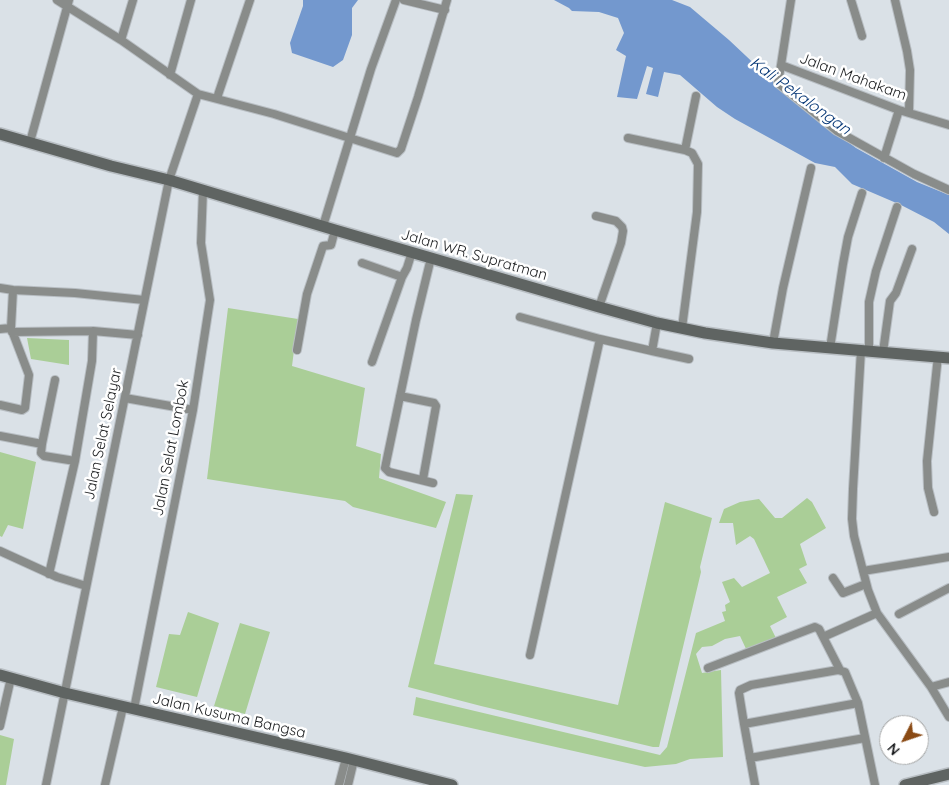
<!DOCTYPE html>
<style>
body{margin:0}
#map{position:relative;width:949px;height:785px;overflow:hidden;background:#dae1e7;font-family:Quicksand,sans-serif}
canvas{display:block}
.north{position:absolute;left:879px;top:715px;width:50px;height:50px;box-sizing:border-box;background:#fff;border:1px solid #a4a5a5;border-radius:50%;rotate:229deg;font-size:14px;font-weight:700;line-height:20px;text-align:center;color:#1b1d1f}
.north::after{content:'';display:block;margin:auto;width:18px;height:22px;background:#8a4a14;clip-path:polygon(50% 0,100% 100%,50% 72%,0 100%)}
</style>
<div id="map">
<canvas width="949" height="785"></canvas>
<div class="north">N</div>
</div>
<script>
const ctx = document.querySelector('canvas').getContext('2d');
ctx.lineJoin = 'round';
function fillPath(path, color) { ctx.fillStyle = color; ctx.fill(path, 'evenodd'); }
const shape = rows => new Path2D(rows.map(r => 'M' + r).join(''));
function trace(path, color, width, dash) { ctx.strokeStyle = color; ctx.lineWidth = width; ctx.lineCap = dash ? 'butt' : 'round'; ctx.setLineDash(dash || []); ctx.stroke(path); }
function write(font, color, halo, rows, align = 'center') {
  ctx.font = font + ' Quicksand,sans-serif'; ctx.lineWidth = 5; ctx.setLineDash([]); ctx.textBaseline = 'middle'; ctx.strokeStyle = halo; ctx.fillStyle = color; for (const [text, x, y, turn = 0] of rows) {
    ctx.save(); ctx.translate(x, y); ctx.rotate((+turn || 0) * Math.PI / 180); ctx.textAlign = isNaN(turn) ? turn : align; if (halo) ctx.strokeText(text, 0, 0); ctx.fillText(text, 0, 0); ctx.restore();
  }
}
fillPath(shape([
 [228,308,298,319,292,366,365,388,356,446,381,454,379,478,446,502,436,528,353,507,345,501,207,479],
 [27,338,69,340,69,365,31,359],
 [0,452,36,462,23,529,8,525,2,537,0,536],
 [456,494,473,495,434,664,618,705,665,502,712,518,700,567,701,572,659,747,653,747,481,706,408,687],
 [807,498,812,502,826,528,800,544,807,565,799,569,807,583,777,597,787,617,770,626,777,640,747,651,740,636,725,639,712,646,702,647,696,654,702,673,721,670,723,757,690,759,676,764,645,767,413,715,416,697,660,755,667,747,696,633,725,621,722,612,726,611,725,605,730,602,722,582,734,578,742,587,770,573,754,539,750,536,736,545,733,523,719,523,724,509,740,502,759,499,775,518,782,518],
 [188,612,219,623,197,697,156,687,169,634,180,635],
 [240,623,270,632,245,714,214,706],
 [0,735,14,739,6,785,0,785]
]), '#aace97');
fillPath(shape([
 [303,0,358,0,352,8,352,35,343,60,333,67,292,53,290,43,303,6],
 [554,0,672,0,690,7,729,40,796,103,856,148,917,182,949,195,949,234,934,222,901,205,852,184,835,167,815,163,735,119,717,107,680,75,664,72,658,97,646,94,653,68,647,66,637,99,617,97,626,56,616,50,624,33,618,18,599,12,572,11,569,8]
]), '#7398ce');
const street = shape([
 [57,0,121,40,198,94,274,114,397,153,401,149,418,97,447,0],
 [404,0,445,10],
 [791,0,781,65,899,110,949,125],
 [851,0,862,36],
 [895,0,907,51,910,70,909,112],
 [121,40,133,0],
 [781,65,778,83,837,131,914,174,949,190],
 [170,75,191,0],
 [217,98,250,0],
 [628,138,685,150,692,153,698,164,697,212,682,328],
 [30,142,69,0],
 [685,150,696,96],
 [884,158,899,110],
 [596,216,616,221,622,227,623,231,621,243,599,307],
 [323,226,371,69,396,0],
 [431,258,416,320,385,468,389,472,433,483],
 [362,263,402,277],
 [0,288,13,290,75,293,144,300],
 [520,317,600,339],
 [11,328,13,290],
 [0,329,11,328,29,375,25,408,22,410,0,405],
 [12,332,93,331,138,335],
 [773,343,783,288,811,168],
 [830,348,843,264,848,237,862,193],
 [297,350,307,294,323,246,331,245,335,230],
 [861,350,853,489,852,519,854,536,868,590,877,613,931,687,949,717],
 [652,351,689,359],
 [869,351,869,302,876,271,897,207],
 [883,352,890,301,896,293,912,249],
 [372,362,402,277,407,268,412,252],
 [400,396,434,403,436,406,423,479],
 [125,398,193,410],
 [0,436,42,444,41,453,44,456,75,461],
 [42,444,55,380],
 [934,512,928,488,927,461,938,356],
 [0,551,57,577,86,586],
 [863,571,949,557],
 [49,574,75,461,92,361,93,331],
 [833,578,843,593,866,584],
 [899,614,949,588],
 [823,637,877,613],
 [530,655,600,339,652,351,657,323],
 [708,668,815,627,819,629,840,670],
 [931,687,949,682],
 [134,709,193,410,210,300,201,243,203,190],
 [744,724,858,703],
 [0,726,11,678],
 [750,758,865,738],
 [46,785,169,180,198,94],
 [105,785,123,707],
 [339,785,346,758],
 [348,785,354,760],
 [755,785,744,724,739,693,740,690,751,685,838,670,845,672,858,703,875,785]
]);
const secondary = shape([
 [0,134,111,166,169,180,335,230,599,307,657,323,705,333,773,343,949,358],
 [0,675,65,693,346,758,452,785],
 [905,785,949,774]
]);
trace(street, '#b8bec3', 10);
trace(secondary, '#b8bec3', 14);
trace(street, '#898c8a', 8);
trace(secondary, '#5f6462', 11);
write('15px', '#1b1d1f', '#fff', [
 ["Jalan Mahakam",853,77,20],
 ["Jalan WR. Supratman",474,255,16],
 ["Jalan Selat Selayar",103,434,-78],
 ["Jalan Selat Lombok",171,448,-79],
 ["Jalan Kusuma Bangsa",229,716,13]
]);
write('italic 16px', '#033474', '#fff', [
 ["Kali Pekalongan",800,96,36]
]);
</script>
